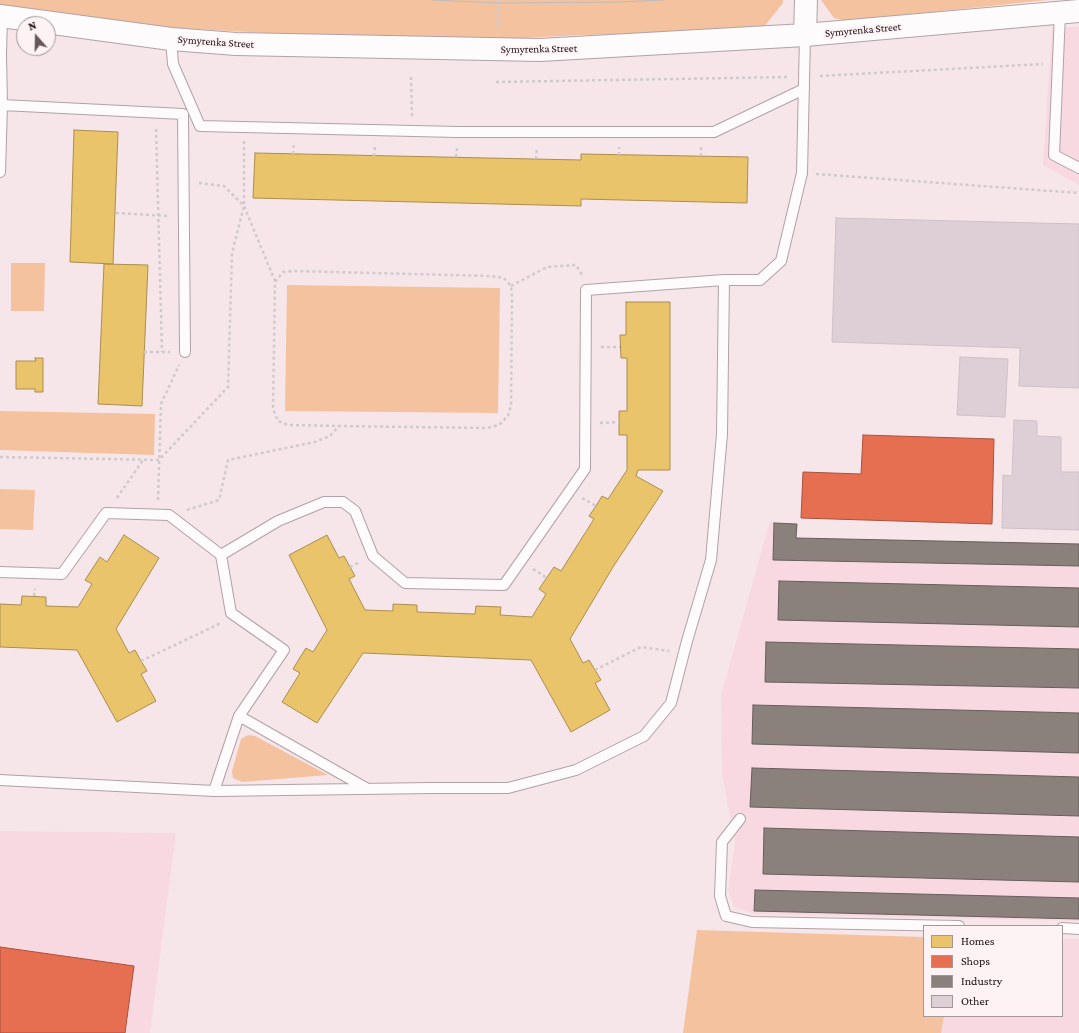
<!DOCTYPE html>
<style>
body{margin:0}
#map{position:relative;width:1079px;height:1033px;overflow:hidden;background:#f6e6ea;font-family:"Crimson Pro",serif}
canvas{display:block}
.legend{position:absolute;left:923px;top:925px;width:140px;height:92px;box-sizing:border-box;background:#fdf3f5;border:1px solid #a39799;margin:0;padding:5px 7px;list-style:none;font-size:12px;color:#1b0c10}
.legend li{display:flex;align-items:center;gap:8px;height:20px}
.legend b{width:20px;border:1px solid #a39799}
.north{position:absolute;left:16px;top:16px;width:40px;height:40px;box-sizing:border-box;background:#fdf3f5;border:1px solid #a39799;border-radius:50%;rotate:340deg;font-size:11px;font-weight:700;line-height:16px;text-align:center;color:#1b0c10}
.north::after{content:'';display:block;margin:auto;width:14px;height:18px;background:#68585c;clip-path:polygon(50% 0,100% 100%,50% 72%,0 100%)}
</style>
<div id="map">
<canvas width="1079" height="1033"></canvas>
<ul class="legend">
<li><b style="height:11px;background:#e9c46a"></b>Homes</li>
<li><b style="height:11px;background:#e76f51"></b>Shops</li>
<li><b style="height:11px;background:#8a817c"></b>Industry</li>
<li><b style="height:11px;background:#decfd6"></b>Other</li>
</ul>
<div class="north">N</div>
</div>
<script>
const ctx = document.querySelector('canvas').getContext('2d');
ctx.lineJoin = 'round';
function fillPath(path, color) { ctx.fillStyle = color; ctx.fill(path, 'evenodd'); }
const shape = rows => new Path2D(rows.map(r => 'M' + r).join(''));
function trace(path, color, width, dash) { ctx.strokeStyle = color; ctx.lineWidth = width; ctx.lineCap = dash ? 'butt' : 'round'; ctx.setLineDash(dash || []); ctx.stroke(path); }
function write(font, color, halo, rows, align = 'center') {
  ctx.font = font + ' "Crimson Pro",serif'; ctx.lineWidth = 4; ctx.setLineDash([]); ctx.textBaseline = 'middle'; ctx.strokeStyle = halo; ctx.fillStyle = color; for (const [text, x, y, turn = 0] of rows) {
    ctx.save(); ctx.translate(x, y); ctx.rotate((+turn || 0) * Math.PI / 180); ctx.textAlign = isNaN(turn) ? turn : align; if (halo) ctx.strokeText(text, 0, 0); ctx.fillText(text, 0, 0); ctx.restore();
  }
}
fillPath(shape([
 [1079,26,1079,185,1043,165,1052,29],
 [770,521,774,523,797,524,796,538,1079,544,1079,921,755,914,734,907,728,890,735,843,722,774,721,695],
 [0,831,176,833,150,1033,0,1033],
 [1062,939,1079,939,1079,1033,941,1033,944,1016,1062,1016]
]), '#f8d9e1');
fillPath(shape([
 [0,0,783,0,783,3,763,28,679,33,580,35,487,40,301,35,177,28,58,16,0,8],
 [821,0,1048,0,846,21,834,18],
 [11,263,45,263,44,311,11,311],
 [287,285,500,288,498,413,285,411],
 [0,411,155,414,154,455,0,450],
 [0,489,35,490,33,530,0,529],
 [248,735,255,736,328,775,242,782,233,778,232,771,241,739],
 [697,930,924,937,924,1016,944,1016,941,1033,683,1033]
]), '#f4c29e');
const homes = shape([
 [74,130,118,132,113,264,70,262,74,130],
 [255,153,581,160,581,154,748,157,747,203,581,199,581,206,253,198,255,153],
 [104,264,148,265,142,406,98,404,104,264],
 [626,302,670,302,670,470,638,470,636,476,663,491,613,567,570,639,583,663,589,660,601,680,595,683,610,710,571,732,531,660,363,653,317,723,282,702,300,673,293,669,299,659,306,648,313,652,327,630,289,555,327,535,339,558,344,556,355,576,349,579,365,610,393,611,393,604,417,605,417,612,475,614,476,606,501,607,500,615,532,617,546,594,539,589,554,567,561,571,594,519,589,516,596,506,602,496,608,499,627,470,627,435,619,435,619,411,627,411,627,358,621,358,620,335,626,335,626,302],
 [35,358,43,358,43,392,35,392,35,389,16,389,16,361,36,361,35,358],
 [124,535,159,558,116,629,129,653,135,650,141,661,147,671,141,674,156,701,117,722,77,650,0,647,0,604,21,605,22,596,46,597,46,606,78,607,92,584,85,580,100,557,107,562,124,535]
]);
fillPath(homes, '#e9c46a');
trace(homes, '#ab8d4f', 1);
const shops = shape([
 [863,435,994,439,992,524,801,518,803,472,861,474,863,435],
 [0,947,134,966,125,1033,0,1033,0,947]
]);
fillPath(shops, '#e76f51');
trace(shops, '#aa513e', 1);
const industry = shape([
 [774,523,797,524,796,538,1079,544,1079,566,773,560,774,523],
 [779,581,1079,588,1079,627,778,620,779,581],
 [766,642,1079,649,1079,688,765,682,766,642],
 [753,705,1079,713,1079,753,752,744,753,705],
 [752,768,1079,777,1079,816,750,807,752,768],
 [764,828,1079,837,1079,882,763,874,764,828],
 [755,890,1079,898,1079,919,754,911,755,890]
]);
fillPath(industry, '#8a817c');
trace(industry, '#695e5c', 1);
const building = shape([
 [836,218,1079,224,1079,388,1019,386,1020,348,832,342,836,218],
 [960,357,1008,359,1005,417,957,415,960,357],
 [1014,420,1037,421,1037,436,1061,437,1061,472,1079,472,1079,530,1002,528,1003,475,1012,476,1014,420]
]);
fillPath(building, '#decfd6');
trace(building, '#cfc1c7', 1);
const service = shape([
 [1060,13,1054,155,1079,168],
 [171,39,173,64,200,126,457,132,714,132,804,89],
 [0,105,2,105,1,55,2,16],
 [0,172,2,105,183,114,185,352],
 [0,572,62,574,106,513,169,515,221,555,278,521,324,502,343,502,355,511,373,556,405,583,504,585,585,469,586,290,724,280],
 [239,716,366,788],
 [0,780,214,791,432,788,508,788,576,770,644,736,671,703,687,641,711,560,722,434,724,280,760,280,781,261,802,173,805,35],
 [214,791,239,716,284,650,231,613,221,555],
 [740,819,722,842,720,896,726,916,752,922,959,926],
 [1062,928,1079,929]
]);
const tertiary = shape([
 [0,16,171,39,236,44,540,50,805,35,1079,11],
 [805,35,806,0]
]);
trace(service, '#b0a2a6', 12);
trace(tertiary, '#b0a2a6', 24);
trace(shape([
 [498,27,498,0],
 [820,76,1043,64],
 [411,77,412,117],
 [496,82,789,77],
 [156,129,162,352],
 [293,154,294,142],
 [619,155,619,147],
 [374,156,375,146],
 [701,156,701,146],
 [456,157,457,148],
 [536,159,537,148],
 [816,174,1079,193],
 [199,183,224,186,244,206,275,281],
 [116,213,169,216],
 [511,286,547,267,576,265,582,275],
 [601,347,620,347],
 [144,352,170,352],
 [600,423,619,422],
 [0,457,159,460,228,387,232,253,244,206,244,141],
 [117,498,143,460],
 [582,498,596,506],
 [158,500,161,404,179,365],
 [187,510,219,500,228,460,315,442,330,436,339,426,487,428,499,425,508,416,511,405,512,298,511,286,504,278,491,276,294,271,283,272,275,282,273,409,278,421,288,425,339,426],
 [350,567,360,562],
 [533,569,547,578],
 [34,596,35,589],
 [141,661,217,625,220,623],
 [595,670,641,647,669,651]
]), '#cfcacc', 2.5, [3, 3]);
trace(service, '#fefbfc', 10);
trace(tertiary, '#fefbfc', 22);
trace(shape([
 [433,0,498,3,617,2,664,0]
]), '#bfbabb', 1);
write('11px', '#1b0c10', '#fdf3f5', [
 ["Symyrenka Street",863,30,-5],
 ["Symyrenka Street",216,42,4],
 ["Symyrenka Street",539,49,-1]
]);
</script>
